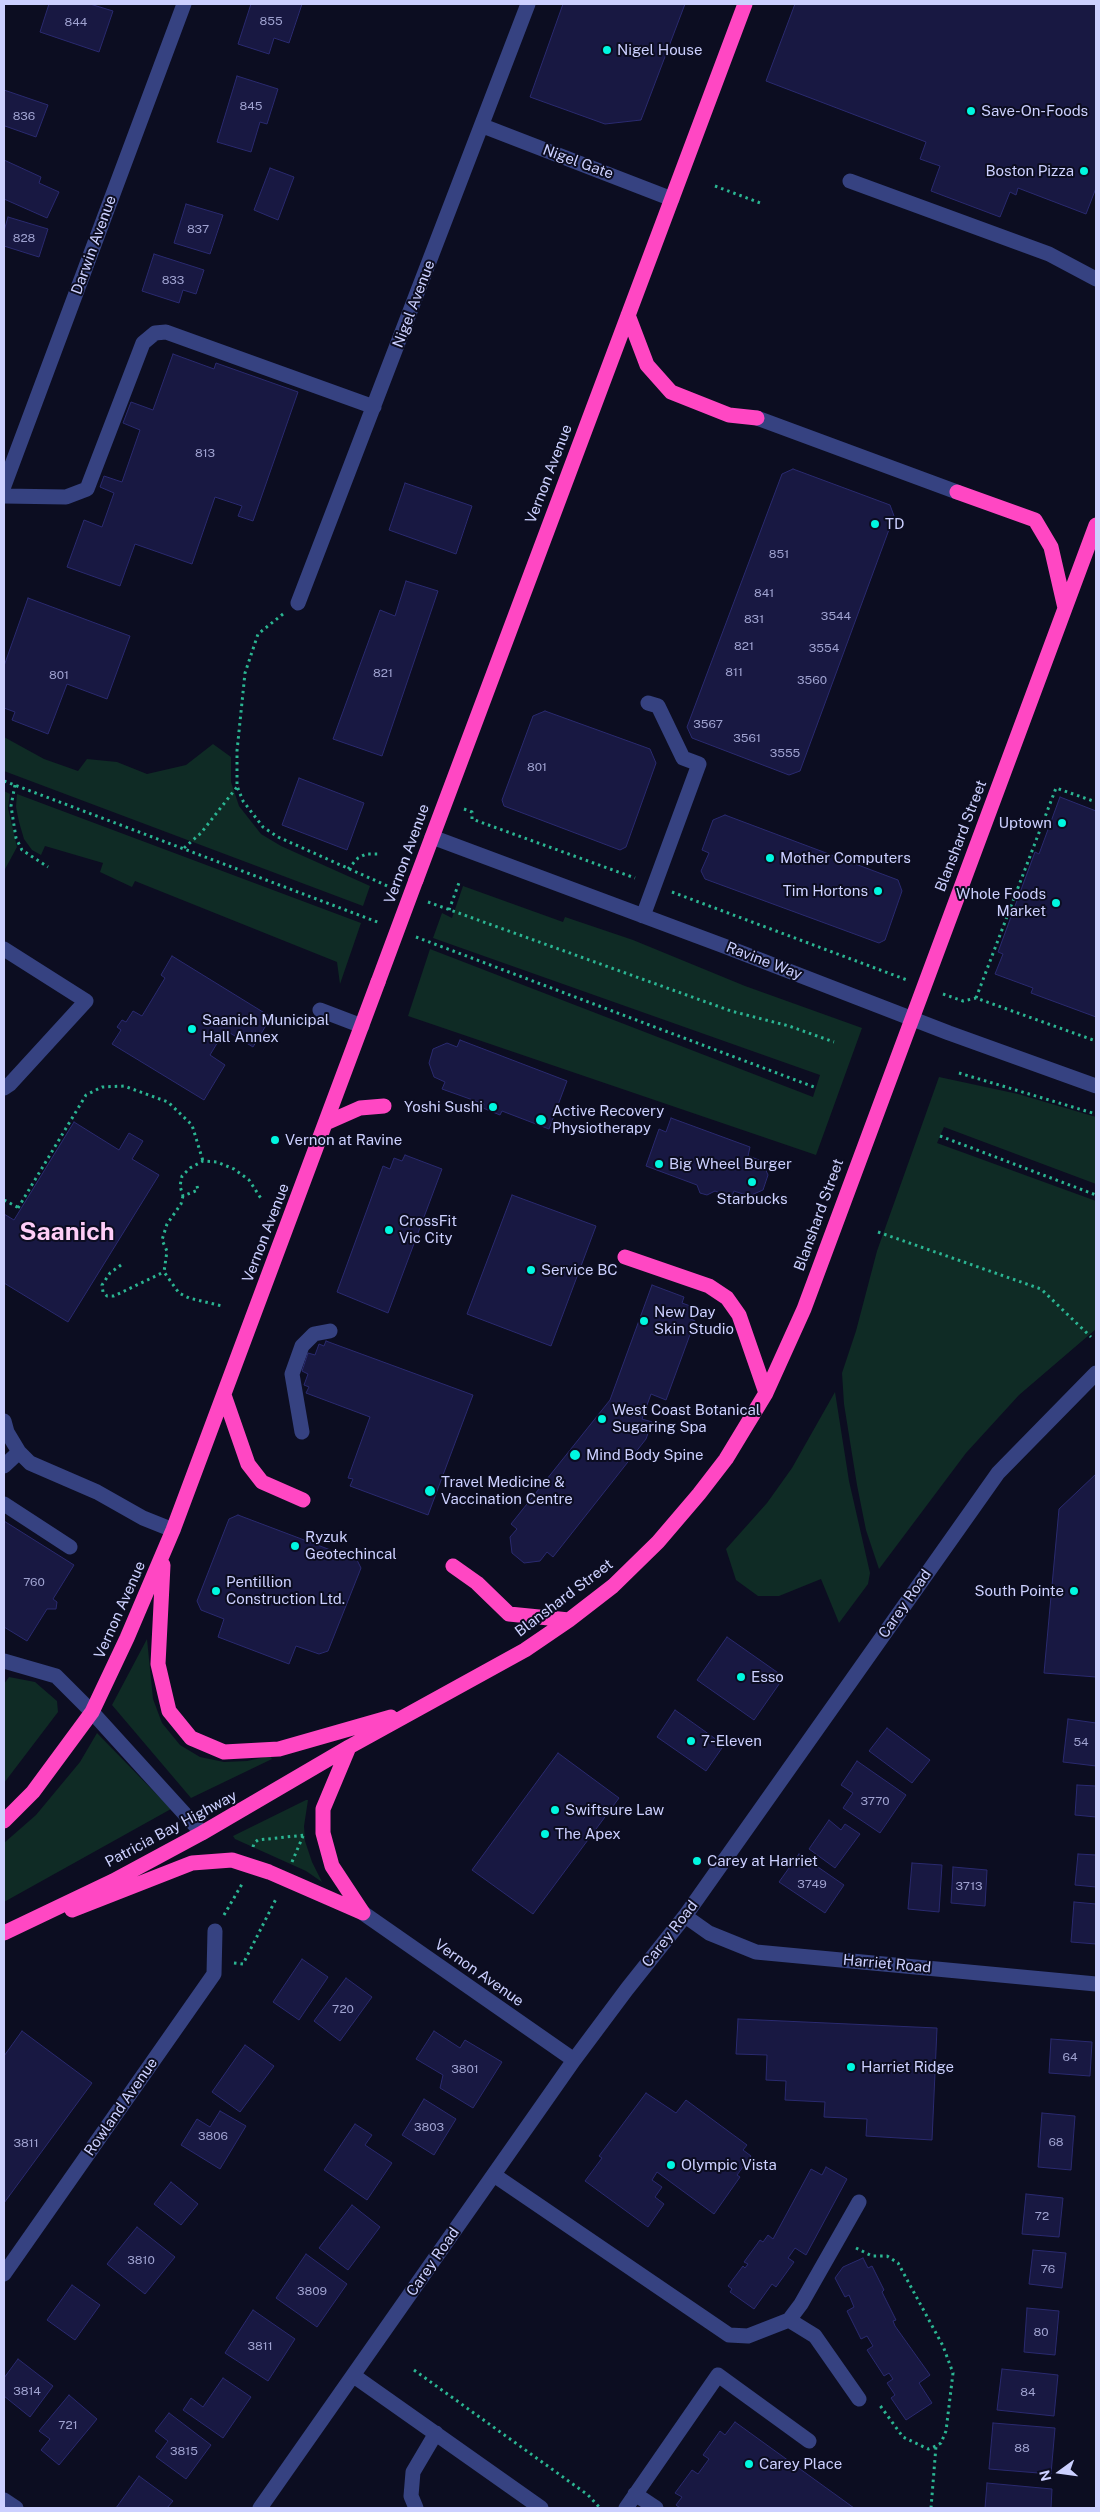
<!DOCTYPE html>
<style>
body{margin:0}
#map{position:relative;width:1100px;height:2512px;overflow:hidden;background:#0c0d21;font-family:"Public Sans",sans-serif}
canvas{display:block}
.frame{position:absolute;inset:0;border:5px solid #ccd0ff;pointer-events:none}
.north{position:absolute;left:1035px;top:2447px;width:50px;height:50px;-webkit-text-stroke:4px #0c0d21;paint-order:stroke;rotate:256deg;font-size:14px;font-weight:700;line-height:20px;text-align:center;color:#ccd0ff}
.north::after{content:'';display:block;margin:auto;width:18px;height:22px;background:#ccd0ff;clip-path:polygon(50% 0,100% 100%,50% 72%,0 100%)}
</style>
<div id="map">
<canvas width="1100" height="2512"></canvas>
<div class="frame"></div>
<div class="north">N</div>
</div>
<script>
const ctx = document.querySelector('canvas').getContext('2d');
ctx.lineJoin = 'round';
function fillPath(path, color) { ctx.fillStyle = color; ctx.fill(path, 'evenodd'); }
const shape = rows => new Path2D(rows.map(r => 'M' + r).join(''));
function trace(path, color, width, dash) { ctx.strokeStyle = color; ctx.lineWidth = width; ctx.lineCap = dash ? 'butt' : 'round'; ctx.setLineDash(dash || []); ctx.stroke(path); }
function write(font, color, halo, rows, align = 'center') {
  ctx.font = font + ' "Public Sans",sans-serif'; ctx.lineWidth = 4; ctx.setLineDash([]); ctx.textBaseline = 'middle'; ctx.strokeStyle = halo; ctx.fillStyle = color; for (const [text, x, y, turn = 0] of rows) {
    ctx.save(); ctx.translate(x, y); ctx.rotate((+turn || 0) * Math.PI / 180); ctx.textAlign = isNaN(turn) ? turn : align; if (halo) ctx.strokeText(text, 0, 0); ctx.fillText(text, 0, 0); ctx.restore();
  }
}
fillPath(shape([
 [4,737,44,759,78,771,87,759,117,762,147,774,186,765,213,744,231,757,231,782,239,806,261,834,281,846,370,886,363,906,4,771],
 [4,791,10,794,8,808,17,847,4,871],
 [17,794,361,923,340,984,337,962,135,881,132,887,100,872,103,863,45,846,41,855,32,850,24,839,19,822,16,807],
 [463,886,563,922,565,917,633,940,745,986,862,1028,816,1155,408,1016,430,949,813,1097,820,1075,433,938,442,913,452,918],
 [939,1077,1018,1094,1096,1117,1096,1184,944,1127,937,1143,1096,1201,1096,1329,1019,1395,966,1453,879,1569,866,1530,857,1485,844,1404,842,1373,856,1331,877,1251],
 [835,1392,849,1481,870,1573,868,1584,839,1623,821,1579,779,1596,758,1596,736,1580,726,1549,767,1503,792,1468],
 [147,1639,153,1699,162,1723,180,1745,200,1757,224,1762,247,1761,270,1756,272,1759,191,1798,112,1705],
 [9,1677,35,1682,57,1701,58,1712,4,1783,4,1684],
 [97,1733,171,1809,4,1902,4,1843,36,1815,80,1762],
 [306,1800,308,1800,304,1826,305,1841,312,1862,322,1882,306,1871,235,1839,233,1836]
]), '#0f2b25');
const building = shape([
 [49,4,90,4,113,11,99,52,40,32,49,4],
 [251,4,302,4,289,43,274,38,269,54,238,44,251,4],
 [563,4,685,4,641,120,605,124,530,97,563,4],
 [795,4,1096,4,1096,188,1086,214,1018,188,1016,195,1010,192,1000,217,931,191,940,166,920,159,926,142,766,81,795,4],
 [237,76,278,89,267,124,260,122,251,152,217,142,237,76],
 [4,90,48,105,36,137,5,126,4,129,4,90],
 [4,160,41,177,39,183,59,192,47,218,4,199,4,160],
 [270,168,294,177,278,220,254,210,270,168],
 [186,204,223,215,210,254,174,243,186,204],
 [8,217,48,229,39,257,4,246,4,231,8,217],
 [154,254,204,270,196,294,183,290,179,303,142,291,154,254],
 [173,354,214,369,216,363,298,392,253,521,238,516,242,506,215,497,192,564,135,544,120,586,67,567,84,520,102,527,114,493,100,487,104,476,122,482,140,430,123,423,131,402,153,410,173,354],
 [793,469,890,505,894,516,800,771,789,775,692,738,687,727,782,474,793,469],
 [405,483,472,506,456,554,389,530,405,483],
 [406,581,438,591,382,756,333,739,380,610,395,616,406,581],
 [28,598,130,636,107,699,67,684,48,734,12,720,15,712,4,708,4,666,28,598],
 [545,711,650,749,656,763,626,847,620,850,504,806,502,800,533,716,545,711],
 [299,778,364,803,347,850,282,825,299,778],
 [1060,797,1096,811,1096,1017,1031,993,1033,988,995,974,1003,954,998,952,1035,852,1039,854,1060,797],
 [725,815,898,880,902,891,885,940,879,943,705,879,701,871,709,853,702,850,713,820,725,815],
 [172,956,271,1017,253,1047,225,1030,210,1055,225,1065,204,1100,112,1044,121,1030,117,1027,122,1020,126,1022,133,1011,142,1016,165,978,161,975,172,956],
 [460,1040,567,1081,549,1129,502,1111,500,1115,483,1108,484,1104,442,1089,445,1082,434,1077,429,1063,433,1049,447,1043,457,1047,460,1040],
 [671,1118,750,1147,748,1156,762,1161,768,1175,763,1190,749,1196,734,1191,731,1198,715,1191,707,1195,700,1193,697,1185,646,1166,659,1129,666,1132,671,1118],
 [74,1122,119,1150,129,1133,143,1141,132,1159,159,1175,68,1322,4,1283,4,1214,14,1220,74,1122],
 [405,1155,442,1169,388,1313,337,1292,383,1166,390,1169,394,1158,402,1161,405,1155],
 [512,1195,596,1226,551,1346,467,1314,512,1195],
 [652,1285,684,1297,682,1303,693,1307,689,1318,695,1321,666,1400,651,1394,642,1419,652,1422,646,1439,553,1557,547,1552,540,1561,524,1563,512,1553,510,1537,517,1529,511,1524,610,1400,652,1285],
 [326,1341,473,1395,428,1515,350,1486,353,1479,348,1478,370,1417,306,1393,309,1387,304,1385,308,1374,302,1371,308,1353,315,1355,319,1344,324,1346,326,1341],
 [1096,1474,1096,1677,1044,1673,1059,1509,1096,1474],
 [238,1515,357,1560,361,1568,328,1651,319,1654,296,1646,289,1664,218,1637,224,1619,201,1610,197,1601,229,1519,238,1515],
 [4,1521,74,1565,53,1599,57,1602,56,1609,47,1609,27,1641,4,1627,4,1521],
 [727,1637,784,1677,754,1720,697,1680,727,1637],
 [675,1710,724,1745,706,1771,657,1737,675,1710],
 [1068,1719,1096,1723,1096,1766,1063,1762,1068,1719],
 [887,1728,930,1760,912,1783,869,1751,887,1728],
 [558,1753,619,1798,533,1914,472,1870,558,1753],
 [857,1761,906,1795,880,1833,843,1808,853,1793,841,1785,857,1761],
 [1077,1785,1096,1786,1096,1817,1075,1815,1077,1785],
 [829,1820,841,1830,845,1824,860,1834,835,1868,809,1849,829,1820],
 [799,1854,844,1885,825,1913,779,1882,799,1854],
 [1078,1854,1096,1855,1096,1887,1075,1885,1078,1854],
 [912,1863,942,1865,939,1912,908,1909,912,1863],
 [953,1867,987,1870,985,1906,951,1903,953,1867],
 [1074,1902,1096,1904,1096,1944,1071,1942,1074,1902],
 [302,1959,328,1977,299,2020,273,2002,302,1959],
 [346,1978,372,1997,340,2041,314,2021,346,1978],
 [738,2019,937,2028,932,2140,866,2136,867,2119,824,2117,825,2102,785,2100,786,2081,766,2080,767,2055,736,2054,738,2019],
 [22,2031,92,2083,4,2203,4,2056,22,2031],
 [434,2031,460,2048,465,2040,502,2062,473,2108,440,2088,443,2075,416,2059,434,2031],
 [1051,2039,1092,2042,1090,2076,1049,2073,1051,2039],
 [245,2045,274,2066,240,2112,212,2092,245,2045],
 [646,2093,676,2113,686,2100,747,2145,743,2150,751,2156,737,2175,740,2177,714,2214,657,2172,652,2180,662,2187,655,2197,664,2204,648,2227,585,2181,602,2158,599,2156,646,2093],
 [424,2099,456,2119,434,2155,402,2135,424,2099],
 [220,2111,246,2126,220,2169,181,2145,197,2119,210,2127,220,2111],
 [1042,2113,1075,2116,1071,2170,1038,2167,1042,2113],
 [355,2124,372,2135,365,2145,392,2163,367,2200,324,2170,355,2124],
 [826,2167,847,2179,806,2255,795,2248,788,2258,794,2262,776,2287,772,2284,754,2309,730,2292,732,2289,728,2286,743,2266,745,2268,748,2264,744,2262,760,2240,763,2242,768,2235,773,2239,811,2169,822,2175,826,2167],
 [171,2182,198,2204,181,2225,154,2204,171,2182],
 [1026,2194,1063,2198,1059,2237,1022,2234,1026,2194],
 [352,2205,380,2227,348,2270,319,2248,352,2205],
 [137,2227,175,2257,145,2294,107,2264,137,2227],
 [1033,2250,1066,2253,1062,2288,1029,2284,1033,2250],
 [306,2254,347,2284,317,2327,276,2298,306,2254],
 [863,2258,868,2268,872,2266,884,2290,882,2292,896,2320,893,2321,895,2326,930,2375,919,2383,932,2403,906,2420,891,2398,895,2395,887,2383,893,2379,889,2373,884,2376,867,2350,873,2346,867,2336,861,2339,847,2311,854,2307,849,2295,845,2297,835,2278,843,2267,863,2258],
 [72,2285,100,2305,75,2340,47,2320,72,2285],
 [1027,2308,1059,2311,1055,2355,1024,2352,1027,2308],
 [253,2310,295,2339,268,2381,225,2353,253,2310],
 [18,2359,53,2386,30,2417,4,2396,4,2378,18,2359],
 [1002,2369,1058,2375,1054,2416,997,2410,1002,2369],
 [223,2378,251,2397,223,2438,183,2410,191,2398,203,2407,223,2378],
 [69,2395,97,2419,59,2465,41,2450,50,2439,39,2431,69,2395],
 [169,2413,211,2445,186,2479,156,2457,168,2441,155,2431,169,2413],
 [735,2422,854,2508,680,2508,676,2505,682,2497,675,2493,692,2470,698,2474,709,2459,703,2455,720,2431,725,2435,735,2422],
 [993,2423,1055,2428,1051,2474,989,2469,993,2423],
 [139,2476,173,2501,167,2508,116,2508,139,2476],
 [987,2483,1052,2489,1051,2508,985,2508,987,2483]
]);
fillPath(building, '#181842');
trace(building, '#2a2a6f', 1);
trace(shape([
 [715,186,763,204],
 [283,614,258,634,245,673,237,751,237,786,243,801,263,827,278,837,392,888],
 [4,781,380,923],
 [15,785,11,806,16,838,22,850,48,867],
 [464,809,472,812,472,819,635,878],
 [184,848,201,833,237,787],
 [348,869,358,858,366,854,379,854],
 [672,892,907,980],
 [428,902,731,1011,789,1026,834,1042],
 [449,910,460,880],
 [416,937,814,1087],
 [943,994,963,1001,976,998,1096,1041],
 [976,998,1056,788,1096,802],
 [959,1073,1096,1114],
 [940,1136,1096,1195],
 [197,1186,198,1190,183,1196,180,1186,182,1176,190,1168,203,1161,217,1162,234,1169,249,1180,262,1200],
 [183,1196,181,1204,167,1224,162,1240,167,1251,164,1272,179,1293,189,1298,222,1306],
 [4,1200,21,1209],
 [18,1208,86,1095,102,1087,124,1086,168,1102,192,1125,203,1161],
 [878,1232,1041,1289,1091,1337],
 [121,1265,110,1273,102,1285,103,1292,107,1296,114,1296,164,1272],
 [253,1847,254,1843,258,1840,305,1835],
 [292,1862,303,1836],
 [224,1915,242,1884],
 [234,1963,243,1964,277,1897],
 [856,2248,872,2256,887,2256,898,2263,943,2346,953,2373,946,2431,941,2443,936,2446,928,2449,903,2437,879,2404],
 [414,2370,588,2495,600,2508],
 [931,2508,936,2446]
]), '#2bb592', 3, [2.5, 4]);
trace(shape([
 [483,126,672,199],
 [850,181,1049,254,1096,279],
 [757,418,957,492],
 [4,486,184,4],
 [4,496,66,497,87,489,143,343,155,333,166,332,374,407],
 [298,603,528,4],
 [432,837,724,946,949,1033,1096,1086],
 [643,916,699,764,683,758,658,706,648,703],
 [4,949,86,1001,10,1084,4,1088],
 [320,1010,362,1026],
 [4,1421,7,1432,19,1452,30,1463,97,1492,143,1518,173,1530],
 [302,1432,292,1374,302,1346,314,1334,330,1331],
 [4,1466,19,1452],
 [4,1504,70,1547],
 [4,1661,56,1676,92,1712,202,1833],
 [363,1913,574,2060],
 [685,1916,709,1933,756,1952,1096,1984],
 [494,2175,729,2335,748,2336,789,2320,801,2304,859,2202],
 [4,2274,214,1974,215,1931],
 [789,2320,815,2336,859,2399],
 [354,2376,541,2508],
 [635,2494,656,2508],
 [4,2500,16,2508],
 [260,2508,574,2060,627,1989,685,1916,998,1473,1096,1373],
 [416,2508,411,2496,413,2472,436,2433],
 [626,2508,718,2375,809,2441]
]), '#364281', 15);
trace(shape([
 [628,315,647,365,671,392,729,415,757,418],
 [957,492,1035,520,1051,547,1065,608],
 [416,880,745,4],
 [326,1123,360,1108,384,1106],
 [625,1257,709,1286,727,1298,739,1315,766,1393],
 [224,1395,248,1464,262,1482,303,1500],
 [163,1565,158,1664,169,1711,191,1738,224,1752,279,1749,391,1717],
 [453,1566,477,1583,509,1614,569,1620],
 [349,1747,323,1809,323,1833,332,1866,363,1913],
 [4,1821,33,1792,92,1712,127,1638,173,1530,378,982],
 [72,1910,192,1863,232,1860,269,1872,363,1913],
 [4,1933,113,1881,202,1833,349,1747,525,1650,569,1620,613,1586,658,1542,699,1494,726,1459,766,1393,804,1309,1096,525]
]), '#ff47c3', 15);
trace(shape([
 [378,982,416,880]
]), '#ff47c3', 15);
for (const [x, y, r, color] of [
 [607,50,5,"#00f7e0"],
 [971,111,5,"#00f7e0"],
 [1084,171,5,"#00f7e0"],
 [875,524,5,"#00f7e0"],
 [1062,823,5,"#00f7e0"],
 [770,858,5,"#00f7e0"],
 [878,891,5,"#00f7e0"],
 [1056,903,5,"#00f7e0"],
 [192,1029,5,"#00f7e0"],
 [493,1107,5,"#00f7e0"],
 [541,1120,6,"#00f7e0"],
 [275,1140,5,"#00f7e0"],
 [659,1164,5,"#00f7e0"],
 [752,1182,5,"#00f7e0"],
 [389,1230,5,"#00f7e0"],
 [531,1270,5,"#00f7e0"],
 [644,1321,5,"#00f7e0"],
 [602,1419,5,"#00f7e0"],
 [575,1455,6,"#00f7e0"],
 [430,1491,6,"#00f7e0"],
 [295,1546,5,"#00f7e0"],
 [216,1591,5,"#00f7e0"],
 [1074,1591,5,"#00f7e0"],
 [741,1677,5,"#00f7e0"],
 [691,1741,5,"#00f7e0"],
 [555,1810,5,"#00f7e0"],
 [545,1834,5,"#00f7e0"],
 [697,1861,5,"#00f7e0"],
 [851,2067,5,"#00f7e0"],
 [671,2165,5,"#00f7e0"],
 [749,2464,5,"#00f7e0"]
]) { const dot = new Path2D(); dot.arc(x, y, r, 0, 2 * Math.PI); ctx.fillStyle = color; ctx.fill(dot); trace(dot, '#0c0d21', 2); }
write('12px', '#9fa2d0', null, [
 ["855",271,21],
 ["844",76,22],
 ["845",251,106],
 ["836",24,116],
 ["837",198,229],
 ["828",24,238],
 ["833",173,280],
 ["813",205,453],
 ["851",779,554],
 ["841",764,593],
 ["3544",836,616],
 ["831",754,619],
 ["821",744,646],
 ["3554",824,648],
 ["811",734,672],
 ["821",383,673],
 ["801",59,675],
 ["3560",812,680],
 ["3567",708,724],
 ["3561",747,738],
 ["3555",785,753],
 ["801",537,767],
 ["760",34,1582],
 ["54",1081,1742],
 ["3770",875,1801],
 ["3749",812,1884],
 ["3713",969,1886],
 ["720",343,2009],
 ["64",1070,2057],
 ["3801",465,2069],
 ["3803",429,2127],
 ["3806",213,2136],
 ["68",1056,2142],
 ["3811",26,2143],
 ["72",1042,2216],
 ["3810",141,2260],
 ["76",1048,2269],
 ["3809",312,2291],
 ["80",1041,2332],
 ["3811",260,2346],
 ["3814",27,2391],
 ["84",1028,2392],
 ["721",68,2425],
 ["88",1022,2448],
 ["3815",184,2451]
]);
write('15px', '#ccd0ff', '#0c0d21', [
 ["Nigel House",617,50],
 ["Save-On-Foods",981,111],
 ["Boston Pizza",1074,171,"right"],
 ["TD",885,524],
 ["Uptown",1052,823,"right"],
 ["Mother Computers",780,858],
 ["Tim Hortons",868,891,"right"],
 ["Whole Foods",1046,894,"right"],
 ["Market",1046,911,"right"],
 ["Saanich Municipal",202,1020],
 ["Hall Annex",202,1037],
 ["Yoshi Sushi",483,1107,"right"],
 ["Active Recovery",552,1111],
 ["Physiotherapy",552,1128],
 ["Vernon at Ravine",285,1140],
 ["Big Wheel Burger",669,1164],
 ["Starbucks",752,1199,"center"],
 ["CrossFit",399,1221],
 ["Vic City",399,1238],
 ["Service BC",541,1270],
 ["New Day",654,1312],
 ["Skin Studio",654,1329],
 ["West Coast Botanical",612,1410],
 ["Sugaring Spa",612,1427],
 ["Mind Body Spine",586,1455],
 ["Travel Medicine &",441,1482],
 ["Vaccination Centre",441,1499],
 ["Ryzuk",305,1537],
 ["Geotechincal",305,1554],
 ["Pentillion",226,1582],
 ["Construction Ltd.",226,1599],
 ["South Pointe",1064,1591,"right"],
 ["Esso",751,1677],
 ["7-Eleven",701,1741],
 ["Swiftsure Law",565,1810],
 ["The Apex",555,1834],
 ["Carey at Harriet",707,1861],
 ["Harriet Ridge",861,2067],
 ["Olympic Vista",681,2165],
 ["Carey Place",759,2464]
], 'left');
write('15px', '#ccd0ff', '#0c0d21', [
 ["Nigel Gate",578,162,20],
 ["Darwin Avenue",94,245,-70],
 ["Nigel Avenue",414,304,-69],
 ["Vernon Avenue",549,474,-69],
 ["Blanshard Street",961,836,-69],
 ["Vernon Avenue",407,854,-70],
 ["Ravine Way",764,961,21],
 ["Blanshard Street",819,1215,-70],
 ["Vernon Avenue",266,1233,-69],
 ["Blanshard Street",564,1598,-37],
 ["Carey Road",905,1604,-55],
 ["Vernon Avenue",120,1610,-66],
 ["Patricia Bay Highway",171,1829,-28],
 ["Carey Road",670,1934,-52],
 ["Harriet Road",887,1964,5],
 ["Vernon Avenue",479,1973,35],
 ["Rowland Avenue",121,2107,-55],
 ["Carey Road",433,2262,-55]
]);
write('bold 25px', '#ffcef7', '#0c0d21', [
 ["Saanich",67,1232]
]);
</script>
